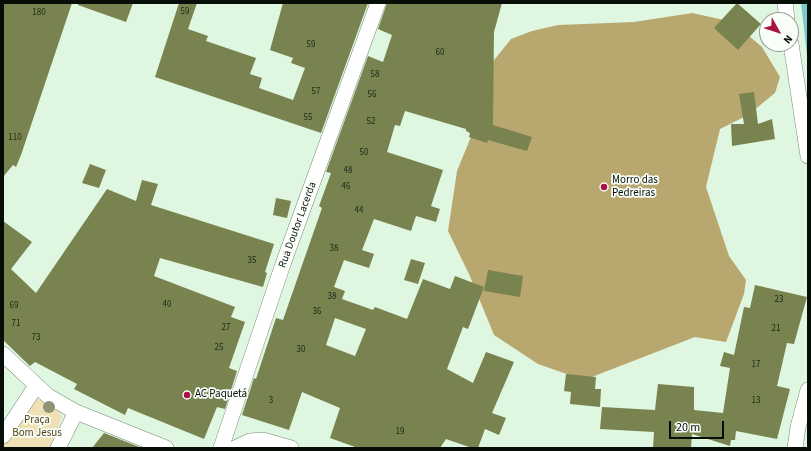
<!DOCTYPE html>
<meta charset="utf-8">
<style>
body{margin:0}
#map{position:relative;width:811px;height:451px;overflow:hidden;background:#dff7e0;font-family:"Source Sans 3",sans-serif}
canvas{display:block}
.frame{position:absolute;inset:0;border:4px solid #060e07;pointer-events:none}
.north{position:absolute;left:759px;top:12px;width:40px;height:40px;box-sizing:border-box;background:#f9fef9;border:1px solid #989e98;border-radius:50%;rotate:129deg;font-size:11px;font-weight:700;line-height:16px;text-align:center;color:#060e07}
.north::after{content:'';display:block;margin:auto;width:14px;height:18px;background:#a91343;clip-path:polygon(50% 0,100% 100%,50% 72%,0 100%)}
.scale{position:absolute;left:669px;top:421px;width:55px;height:18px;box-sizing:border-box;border:2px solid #060e07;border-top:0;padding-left:5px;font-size:12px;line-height:14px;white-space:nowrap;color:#060e07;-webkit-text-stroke:3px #f9fef9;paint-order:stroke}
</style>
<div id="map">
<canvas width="811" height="451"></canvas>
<div class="frame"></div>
<div class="north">N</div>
<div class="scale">20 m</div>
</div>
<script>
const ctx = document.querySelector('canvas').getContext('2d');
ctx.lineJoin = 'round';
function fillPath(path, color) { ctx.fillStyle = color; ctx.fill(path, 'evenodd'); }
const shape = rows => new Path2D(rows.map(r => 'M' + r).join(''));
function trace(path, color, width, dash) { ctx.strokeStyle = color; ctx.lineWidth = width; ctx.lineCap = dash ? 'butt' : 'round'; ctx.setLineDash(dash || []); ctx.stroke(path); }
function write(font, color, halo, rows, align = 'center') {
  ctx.font = font + ' "Source Sans 3",sans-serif'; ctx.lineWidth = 3.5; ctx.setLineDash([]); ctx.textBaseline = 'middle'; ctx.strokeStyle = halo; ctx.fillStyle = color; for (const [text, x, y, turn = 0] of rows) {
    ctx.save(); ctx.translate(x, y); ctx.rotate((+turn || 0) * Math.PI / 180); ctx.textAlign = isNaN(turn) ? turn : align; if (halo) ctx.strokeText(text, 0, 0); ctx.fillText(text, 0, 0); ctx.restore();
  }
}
fillPath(shape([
 [37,398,58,409,62,417,49,448,3,448,3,443]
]), '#efe1b4');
fillPath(shape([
 [692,13,733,22,762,47,780,77,775,93,748,115,720,129,706,187,729,256,746,280,744,294,726,342,695,337,584,380,538,364,494,335,469,274,448,231,457,171,475,127,491,64,511,39,532,31,558,25,634,22]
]), '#b9a770');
fillPath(shape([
 [801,3,808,3,808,65]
]), '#7dcace');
fillPath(shape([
 [3,3,72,3,21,155,16,167,13,165,3,177],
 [78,3,133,3,126,22,78,5],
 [179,3,197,3,188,29,208,36,206,41,256,58,250,74,262,78,259,88,293,100,305,68,291,63,293,58,270,50,283,3,368,3,321,133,155,77],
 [387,3,502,3,494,32,493,125,532,137,527,151,488,140,487,143,469,137,470,133,466,131,466,129,405,111,400,126,395,125,387,152,443,170,431,206,440,209,436,222,416,216,411,231,374,219,362,250,374,254,369,268,344,260,334,287,345,291,342,299,373,310,375,307,407,319,423,279,450,289,455,276,484,287,468,329,463,327,447,369,473,383,486,352,514,362,492,413,506,418,499,435,485,429,478,448,472,448,446,439,440,448,358,448,330,438,340,408,302,392,289,430,242,415,254,378,256,379,276,318,283,320,292,294,322,208,319,206,331,173,326,172,368,56,383,62,392,35,378,29],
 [335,318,366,329,355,356,326,345],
 [737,3,761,24,738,50,714,28],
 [754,92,758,124,772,119,775,139,732,146,731,124,744,124,739,94],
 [90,164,106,170,99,188,82,183],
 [142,180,158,184,151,205,274,244,265,272,267,273,263,287,160,258,154,276,235,307,231,317,245,322,229,368,237,371,225,409,217,407,204,439,128,408,125,415,74,389,77,384,35,362,30,366,3,340,3,221,32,242,11,269,36,293,107,189,136,201],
 [276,198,291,201,287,218,273,215],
 [411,259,425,263,418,284,404,280],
 [488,270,523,276,520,297,484,291],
 [755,285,807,297,794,344,787,343,777,386,790,389,777,439,736,431,735,440,731,440,730,446,692,434,691,448,653,448,654,432,600,429,602,407,655,410,658,384,694,387,694,410,723,413,730,368,720,366,724,352,734,355,744,307,750,308],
 [566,374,596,377,595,389,601,389,600,407,570,404,571,392,564,391],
 [104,433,142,448,92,448]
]), '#78834f');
const pedestrian = shape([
 [785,3,787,20],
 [791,44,808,156],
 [3,354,48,396,76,412,166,448],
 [3,436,36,386],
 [58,448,76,412],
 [221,448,283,264,378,3],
 [235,448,250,441,263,440,291,448],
 [795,448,798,427,808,390]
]);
trace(pedestrian, '#758b76', 16);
trace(pedestrian, '#fff', 15);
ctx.fillStyle = '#919472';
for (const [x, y] of [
 [49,407]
]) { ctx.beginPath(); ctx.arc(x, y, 6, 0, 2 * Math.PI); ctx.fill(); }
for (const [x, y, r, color] of [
 [604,187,4,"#a91343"],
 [187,395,4,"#a91343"]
]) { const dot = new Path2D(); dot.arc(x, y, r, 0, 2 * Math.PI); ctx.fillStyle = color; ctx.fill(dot); trace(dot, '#f9fef9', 1.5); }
write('9px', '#222b19', null, [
 ["59",185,12],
 ["180",39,13],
 ["59",311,45],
 ["60",440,53],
 ["58",375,75],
 ["57",316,92],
 ["56",372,95],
 ["55",308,118],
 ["52",371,122],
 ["110",15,138],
 ["50",364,153],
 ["48",348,171],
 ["46",346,187],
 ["44",359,211],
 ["38",334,249],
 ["35",252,261],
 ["38",332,297],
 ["23",779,300],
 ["40",167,305],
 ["69",14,306],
 ["36",317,312],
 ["71",16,324],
 ["27",226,328],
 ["21",776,329],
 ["73",36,338],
 ["25",219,348],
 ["30",301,350],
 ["17",756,365],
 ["3",271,401],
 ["13",756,401],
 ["19",400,432]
]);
write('11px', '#060e07', '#f9fef9', [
 ["Morro das",612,181],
 ["Pedreiras",612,194],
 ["AC Paquetá",195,395]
], 'left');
write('11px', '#060e07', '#f9fef9', [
 ["Rua Doutor Lacerda",298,225,-70]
]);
write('11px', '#514318', '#f9fef9', [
 ["Praça",37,421],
 ["Bom Jesus",37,434]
]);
</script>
